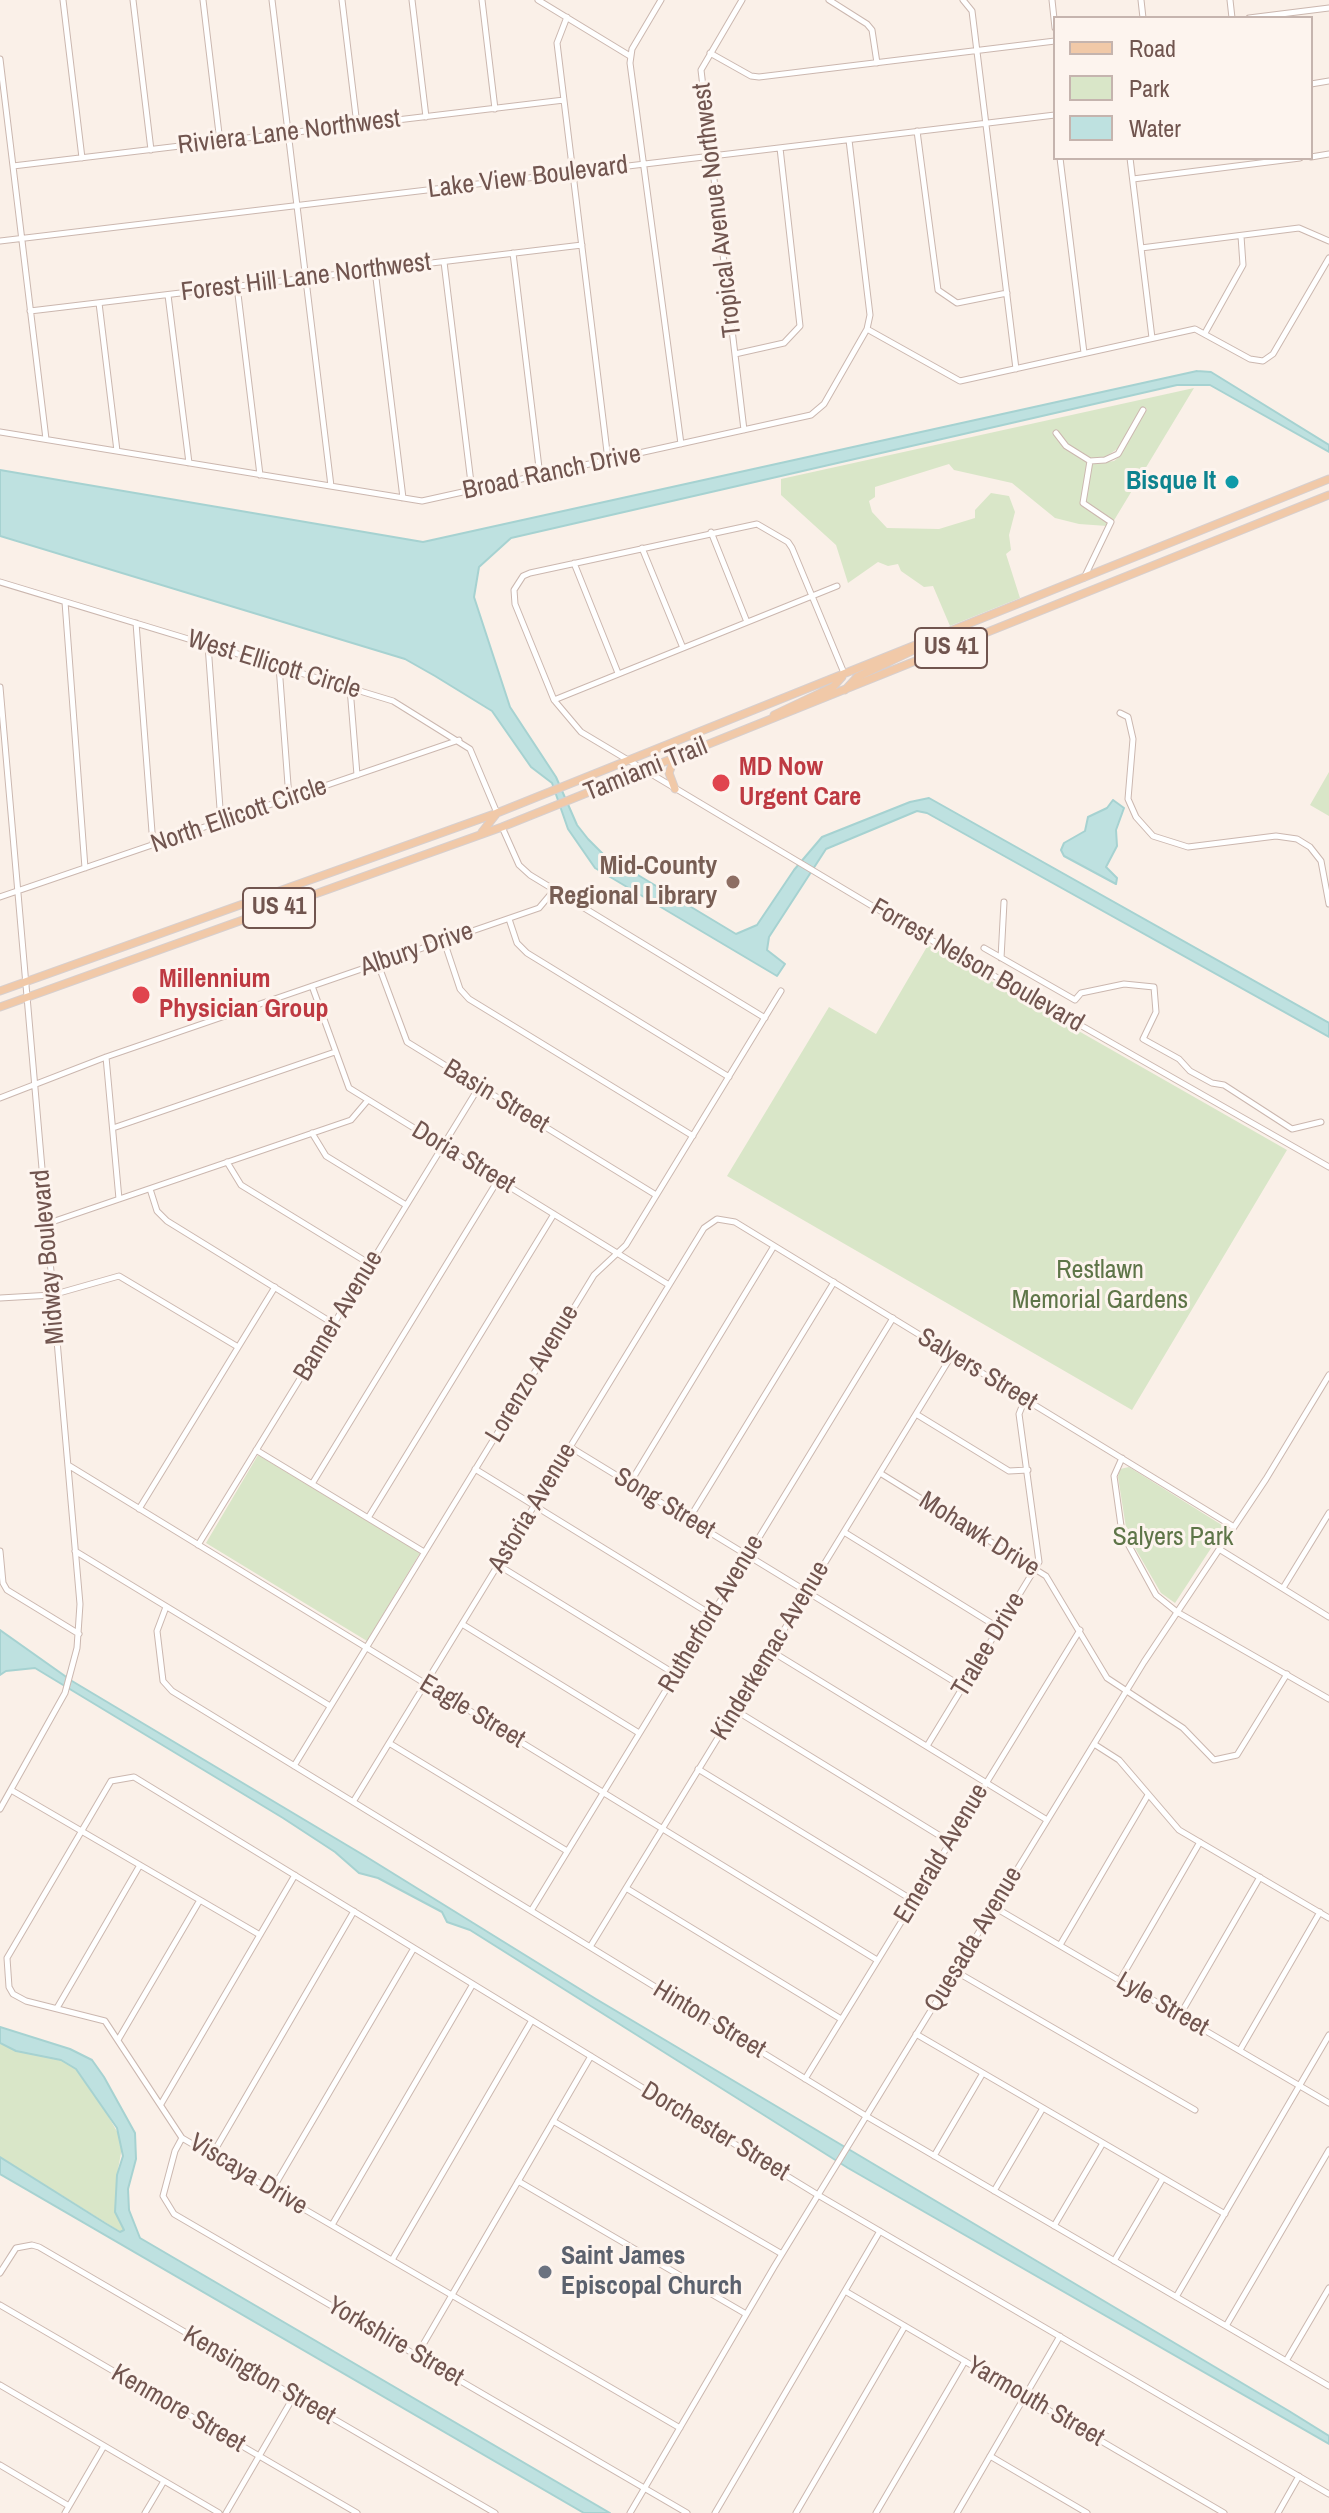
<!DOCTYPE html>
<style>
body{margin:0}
#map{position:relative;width:1329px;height:2513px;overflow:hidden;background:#faf0e8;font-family:"Archivo Narrow",sans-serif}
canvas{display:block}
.legend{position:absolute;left:1053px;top:16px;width:260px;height:144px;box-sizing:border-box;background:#fdf4ee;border:2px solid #c5b4ae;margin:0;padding:10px 14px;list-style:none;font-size:24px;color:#71554f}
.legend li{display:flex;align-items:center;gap:16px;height:40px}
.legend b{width:40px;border:2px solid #c5b4ae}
</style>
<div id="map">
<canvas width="1329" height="2513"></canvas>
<ul class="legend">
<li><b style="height:10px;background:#f1c9a8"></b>Road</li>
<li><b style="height:22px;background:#d9e6c8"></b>Park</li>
<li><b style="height:22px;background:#bee1e0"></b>Water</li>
</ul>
</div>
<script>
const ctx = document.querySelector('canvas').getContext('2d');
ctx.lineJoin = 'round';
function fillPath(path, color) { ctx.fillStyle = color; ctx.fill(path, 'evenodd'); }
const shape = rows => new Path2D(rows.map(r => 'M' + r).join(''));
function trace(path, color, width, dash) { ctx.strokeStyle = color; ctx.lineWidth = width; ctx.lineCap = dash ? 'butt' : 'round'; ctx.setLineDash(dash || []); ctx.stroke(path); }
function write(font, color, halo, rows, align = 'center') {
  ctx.font = font + ' "Archivo Narrow",sans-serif'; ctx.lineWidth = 6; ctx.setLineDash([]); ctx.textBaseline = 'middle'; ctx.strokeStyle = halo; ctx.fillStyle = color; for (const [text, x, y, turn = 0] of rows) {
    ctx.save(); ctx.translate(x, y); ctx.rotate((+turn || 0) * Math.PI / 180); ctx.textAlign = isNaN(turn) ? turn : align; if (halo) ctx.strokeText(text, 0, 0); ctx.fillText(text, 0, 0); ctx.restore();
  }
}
fillPath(shape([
 [1194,388,1113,522,1086,502,1092,464,1114,461,1120,456,1147,409,1142,407,1120,447,1104,458,1091,459,1068,444,1057,430,1052,432,1064,448,1087,462,1081,503,1108,522,1107,526,1079,524,1055,518,1012,483,954,470,949,464,875,487,875,497,869,501,872,512,887,528,939,529,975,518,975,510,991,493,1009,496,1015,512,1009,535,1011,550,1006,554,1020,598,950,626,933,586,924,587,901,571,898,564,888,566,878,562,848,583,836,545,781,495,781,479],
 [1329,772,1329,816,1310,805],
 [928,945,1287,1150,1132,1410,727,1176,829,1007,876,1034],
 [258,1455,420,1553,367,1641,206,1543],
 [1129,1467,1225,1527,1175,1603,1161,1593,1127,1534,1118,1477,1120,1469],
 [0,2043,16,2051,61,2060,76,2069,95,2093,123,2142,117,2175,124,2230,121,2232,0,2157]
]), '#d9e6c8');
const water = shape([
 [1197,371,1211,372,1329,445,1329,452,1210,385,1177,385,511,538,479,567,474,597,510,707,556,777,577,825,588,839,603,854,736,934,757,925,794,870,822,837,910,802,929,798,1329,1023,1329,1037,927,813,917,811,826,849,769,937,767,950,785,964,777,976,595,868,568,829,552,783,531,767,492,711,435,676,405,659,0,536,0,470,423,542,1197,371],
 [1113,800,1124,808,1116,830,1117,846,1106,867,1117,878,1116,884,1064,856,1061,850,1064,843,1085,831,1088,817,1107,808,1113,800],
 [0,1630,72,1681,365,1856,596,1999,1289,2411,1329,2436,1329,2444,848,2168,470,1930,447,1922,442,1912,378,1878,359,1873,335,1852,283,1818,35,1668,6,1671,0,1675,0,1630],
 [0,2027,70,2049,92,2060,104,2077,135,2133,136,2159,128,2189,129,2210,140,2238,610,2513,584,2513,0,2174,0,2157,105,2223,120,2232,124,2230,115,2212,117,2175,123,2156,117,2128,76,2069,61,2060,16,2051,0,2043,0,2027]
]);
fillPath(water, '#bee1e0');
trace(water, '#a6d2d1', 2);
const minor = shape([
 [63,0,82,158],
 [133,0,151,150],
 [203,0,220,142],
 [272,0,331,486],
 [342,0,357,125],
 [412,0,426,117],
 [482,0,495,109],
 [538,0,630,56],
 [661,0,632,49,630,63,681,444],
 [742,0,701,70,744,430],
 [829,0,867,24,872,30,877,63],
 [963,0,972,11,1016,369],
 [1052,0,1055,28],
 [1141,0,1143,18],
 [1230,0,1232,18],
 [567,17,557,43,608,460],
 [1249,18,1329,8],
 [710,53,751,76,759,77,1055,41],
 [0,59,46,439],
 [1311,84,1329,81],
 [917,131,938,290,957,303,1007,293],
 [1311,157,1329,154],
 [1060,158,1084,353],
 [1130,158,1152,338],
 [13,166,564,100],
 [1133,179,1300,158],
 [0,241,1055,115],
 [1141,248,1299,228,1329,241],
 [513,253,540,476],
 [444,262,472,491],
 [375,270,403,498],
 [237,286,260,475],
 [168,295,189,463],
 [99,303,117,451],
 [30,311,582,245],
 [867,329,960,381,1195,329,1250,359,1263,361,1273,354,1329,258],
 [1205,333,1243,265,1241,236],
 [735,354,784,343,800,326,780,148],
 [0,432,422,501,811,415,824,404,867,329,870,315,849,140],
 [1056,433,1066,446,1090,461,1105,460,1118,454,1143,410],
 [711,532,747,622],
 [642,548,683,648],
 [574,563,618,673],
 [1084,578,1111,522,1083,503,1090,461],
 [0,582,393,701,470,749,497,813],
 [65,602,85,868],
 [136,623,153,845],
 [208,645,221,822],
 [279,666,289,798],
 [844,673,792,548,788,542,757,524,530,573,523,576,514,590,515,604,554,700,581,732,889,916,1329,1167],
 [0,687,80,1604,77,1648,65,1693,0,1809],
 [350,688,357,775],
 [554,700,837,586],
 [1120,713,1128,717,1133,739,1128,799,1136,817,1153,836,1188,847,1276,836,1297,839,1310,847,1321,861,1329,904],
 [502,827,519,865,530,875,765,1018],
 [0,897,459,740],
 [509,919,517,943,527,953,729,1077],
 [444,941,460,989,469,999,693,1136],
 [984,948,1075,1000,1081,993,1124,984,1154,987,1156,1012,1143,1039,1179,1059,1190,1071,1212,1083,1224,1085,1292,1129,1321,1122],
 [1001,958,1004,902],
 [378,964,407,1042,656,1195],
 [312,986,349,1088,669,1285],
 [106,1057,119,1199],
 [0,1098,106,1057,539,908,555,889],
 [113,1128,335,1052],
 [312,1133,326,1156,406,1205],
 [227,1162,241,1185,370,1264],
 [150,1189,157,1211,167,1221,334,1324],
 [46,1224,351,1120,368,1100],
 [0,1298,52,1295,119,1276,238,1347],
 [916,1414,1009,1471,1028,1470],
 [570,1447,963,1687],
 [256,1450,424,1552],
 [1122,1458,1114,1476,1122,1533,1156,1595,1177,1612,1329,1699],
 [68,1465,877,1960],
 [475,1469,712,1615],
 [880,1473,1046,1576,1107,1678,1183,1728,1214,1760,1237,1755,1287,1674],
 [630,1483,774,1246],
 [312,1484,498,1180],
 [139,1509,275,1287],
 [368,1518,554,1214],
 [689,1519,834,1282],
 [844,1532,999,1628],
 [198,1545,479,1087],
 [1219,1549,1329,1617],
 [0,1551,3,1583,7,1590,79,1634],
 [75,1551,330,1706],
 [498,1565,675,1674],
 [1283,1588,1329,1513],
 [166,1607,157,1631,163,1681,172,1691,866,2116,1329,2386],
 [462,1624,639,1733],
 [771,1651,1047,1820],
 [735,1710,950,1842],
 [389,1743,567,1851],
 [1094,1744,1119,1760,1179,1830,1329,1918],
 [927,1746,1039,1562,1019,1414,1025,1399],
 [294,1766,594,1275,626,1245,781,991],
 [698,1769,914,1901],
 [11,1790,260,1935],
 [353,1802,704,1228,717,1219,735,1222,1234,1527],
 [626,1888,841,2019],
 [994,1907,1329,2103],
 [531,1911,893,1318],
 [1060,1945,1148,1795],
 [590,1947,952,1355],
 [955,1971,1195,2110],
 [1120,1980,1200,1842],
 [57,2008,140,1865],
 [1180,2015,1260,1877],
 [916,2034,1225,2214],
 [118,2040,200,1900],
 [1240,2050,1320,1912],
 [805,2079,1080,1630],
 [161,2104,295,1875],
 [553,2121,782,2254],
 [182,2138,175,2151,163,2196,174,2214,687,2513],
 [212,2155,354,1911],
 [934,2156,983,2073],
 [518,2181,746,2314],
 [272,2190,414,1948],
 [994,2191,1043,2108],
 [332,2225,473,1984],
 [1054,2226,1103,2143],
 [392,2260,532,2020],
 [1114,2261,1163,2178],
 [0,2273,16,2248,32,2245,39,2247,495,2513],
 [845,2291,1224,2513],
 [1176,2297,1329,2035],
 [0,2305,357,2513],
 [1226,2326,1329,2150],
 [417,2355,591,2056],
 [1286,2361,1329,2288],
 [0,2385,219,2513],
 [680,2428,182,2138,105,2021,26,2001,13,1994,9,1987,7,1958,111,1781,134,1777,818,2195,1329,2494],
 [990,2456,1087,2513],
 [0,2465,69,2506],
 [65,2513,104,2446],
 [145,2513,164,2481],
 [226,2513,294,2396],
 [630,2513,774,2267,1144,1662,1266,1479,1329,1375],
 [715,2513,880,2231],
 [796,2513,905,2326],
 [876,2513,965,2361],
 [957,2513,1060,2336],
 [1278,2513,1299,2476]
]);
const major = shape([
 [845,690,857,677,916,649],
 [774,715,833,687,842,677],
 [674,759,669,773,675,789],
 [482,832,497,813],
 [0,991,497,813,1329,479],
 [0,1007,502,827,1329,495]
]);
trace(minor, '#cbb7af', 7);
trace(major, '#d7cfce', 9);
trace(minor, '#fff', 5);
trace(major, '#f1c9a8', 7);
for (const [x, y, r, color] of [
 [1232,482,8,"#0f9aa8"],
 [721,783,10,"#e0444e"],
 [733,882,8,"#8d6e63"],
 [141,995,10,"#e0444e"],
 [545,2272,8,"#6b7280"]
]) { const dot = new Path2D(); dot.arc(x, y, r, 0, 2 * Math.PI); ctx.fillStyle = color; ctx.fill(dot); trace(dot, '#fdf4ee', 3); }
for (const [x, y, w] of [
 [951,648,72],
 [279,908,72]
]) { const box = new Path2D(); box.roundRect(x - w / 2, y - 20, w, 40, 6); ctx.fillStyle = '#fdf4ee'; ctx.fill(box); trace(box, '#71554f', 2); }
write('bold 24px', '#71554f', null, [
 ["US 41",951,648],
 ["US 41",279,908]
]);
write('26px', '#71554f', '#fdf4ee', [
 ["Riviera Lane Northwest",289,133,-7],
 ["Lake View Boulevard",528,178,-7],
 ["Tropical Avenue Northwest",718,210,-97],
 ["Forest Hill Lane Northwest",306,278,-7],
 ["Broad Ranch Drive",552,473,-12],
 ["West Ellicott Circle",274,665,17],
 ["Tamiami Trail",646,770,-22],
 ["North Ellicott Circle",239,816,-19],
 ["Albury Drive",417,950,-19],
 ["Forrest Nelson Boulevard",977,966,30],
 ["Basin Street",496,1097,31],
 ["Doria Street",463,1158,31],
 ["Midway Boulevard",49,1257,-95],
 ["Banner Avenue",339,1316,-59],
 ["Salyers Street",977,1370,31],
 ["Lorenzo Avenue",533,1374,-59],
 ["Song Street",664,1504,31],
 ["Astoria Avenue",533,1508,-59],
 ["Mohawk Drive",979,1535,32],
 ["Rutherford Avenue",712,1614,-59],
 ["Tralee Drive",989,1645,-59],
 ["Kinderkemac Avenue",771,1651,-59],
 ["Eagle Street",472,1712,31],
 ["Emerald Avenue",942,1854,-59],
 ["Quesada Avenue",974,1940,-59],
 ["Lyle Street",1162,2005,30],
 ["Hinton Street",709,2020,31],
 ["Dorchester Street",715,2132,31],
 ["Viscaya Drive",248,2175,31],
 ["Yorkshire Street",395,2342,30],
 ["Kensington Street",259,2376,30],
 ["Yarmouth Street",1035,2402,30],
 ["Kenmore Street",178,2409,30]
]);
write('bold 26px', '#0d838f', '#fdf4ee', [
 ["Bisque It",1216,482]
], 'right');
write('bold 26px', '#be3a42', '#fdf4ee', [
 ["MD Now",739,768],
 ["Urgent Care",739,798],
 ["Millennium",159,980],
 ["Physician Group",159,1010]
], 'left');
write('bold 26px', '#785e54', '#fdf4ee', [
 ["Mid-County",717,867],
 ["Regional Library",717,897]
], 'right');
write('26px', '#5e7548', '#fdf4ee', [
 ["Restlawn",1100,1271],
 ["Memorial Gardens",1100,1301],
 ["Salyers Park",1173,1538]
]);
write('bold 26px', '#5b616d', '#fdf4ee', [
 ["Saint James",561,2257],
 ["Episcopal Church",561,2287]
], 'left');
</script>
